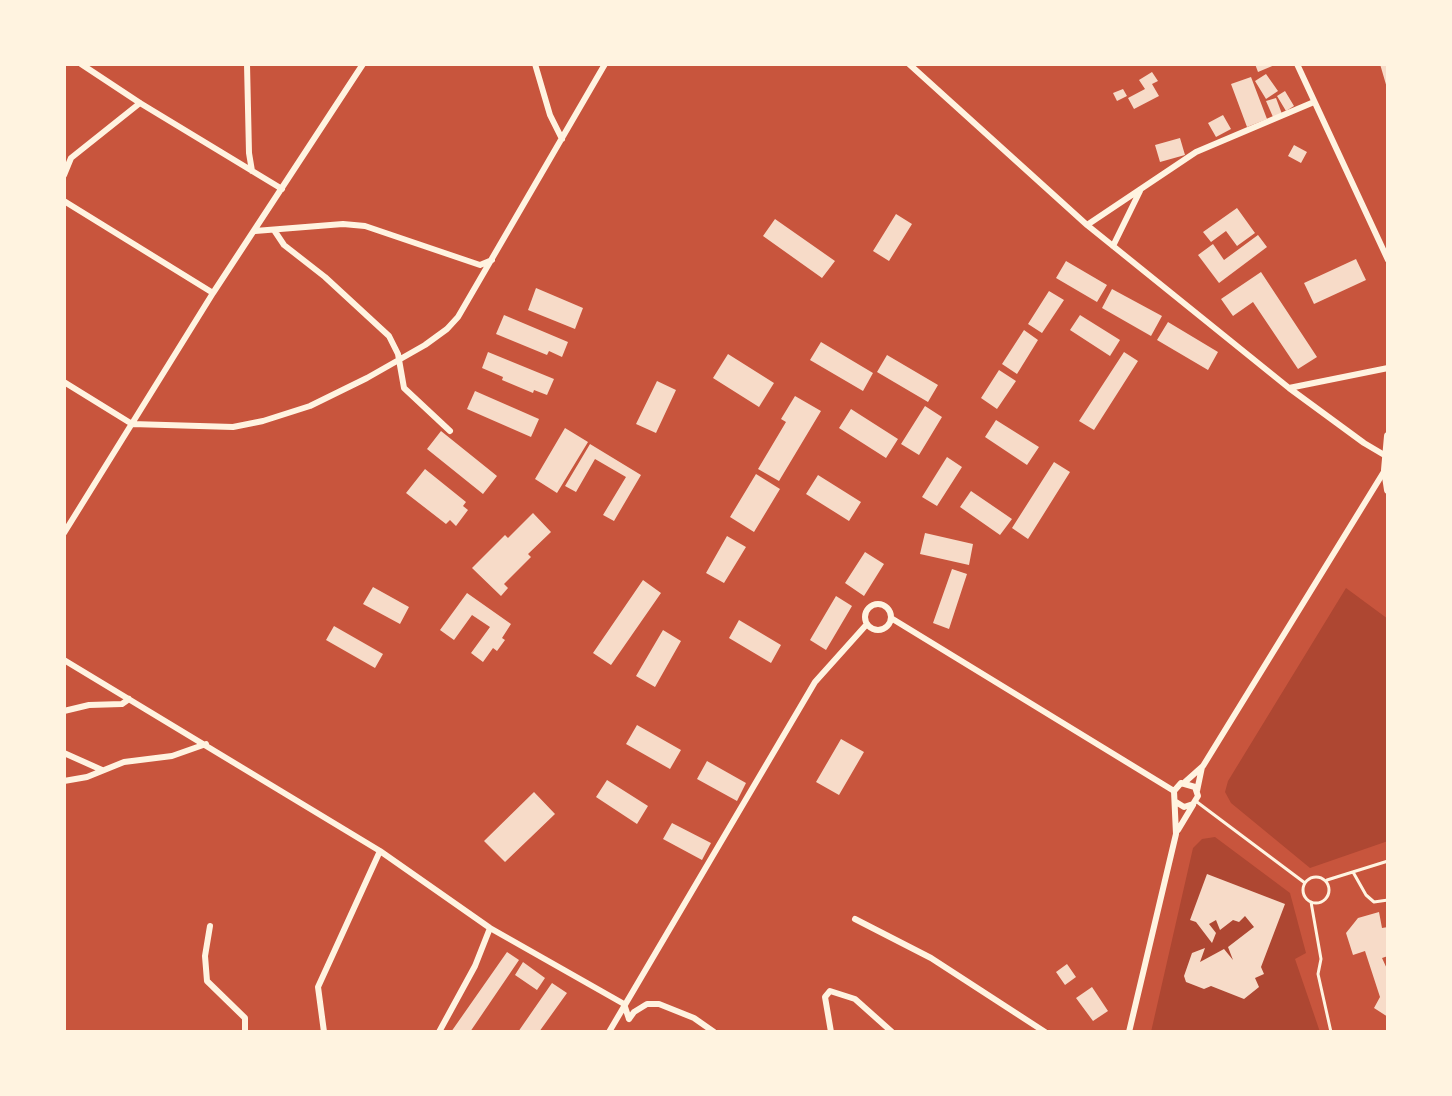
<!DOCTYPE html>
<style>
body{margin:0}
#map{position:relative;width:1452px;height:1096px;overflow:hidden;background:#c8553d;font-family:"DM Sans",sans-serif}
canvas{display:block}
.frame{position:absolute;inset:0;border:66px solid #fff3e0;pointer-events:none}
</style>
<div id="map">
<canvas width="1452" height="1096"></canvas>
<div class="frame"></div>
</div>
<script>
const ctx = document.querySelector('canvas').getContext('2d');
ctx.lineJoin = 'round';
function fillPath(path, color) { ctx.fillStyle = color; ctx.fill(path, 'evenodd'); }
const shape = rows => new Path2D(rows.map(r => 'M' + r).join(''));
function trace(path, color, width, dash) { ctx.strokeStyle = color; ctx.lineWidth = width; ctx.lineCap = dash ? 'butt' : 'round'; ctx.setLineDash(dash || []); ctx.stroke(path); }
fillPath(shape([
 [1346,588,1388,619,1388,841,1310,868,1231,803,1225,792,1228,781],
 [1215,837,1290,893,1306,953,1295,959,1320,1032,1151,1032,1193,848,1202,839]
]), '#ae4732');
fillPath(shape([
 [1255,64,1277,64,1258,72],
 [1380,64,1388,64,1388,88,1387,88],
 [1152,72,1158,81,1152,84,1159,96,1134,109,1128,98,1145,89,1139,80],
 [1266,74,1278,91,1266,99,1255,81],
 [1251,77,1267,119,1247,127,1231,84],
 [1123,89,1127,96,1117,101,1113,93],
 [1285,91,1294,106,1286,111,1277,96],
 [1276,98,1282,114,1273,117,1266,101],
 [1223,115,1231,129,1216,137,1208,123],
 [1180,138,1185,155,1160,162,1155,145],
 [1294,145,1307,152,1301,163,1288,156],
 [1237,208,1255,233,1237,246,1226,231,1211,242,1203,232],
 [896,214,912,224,889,261,873,251],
 [775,219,835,261,822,278,763,236],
 [1258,235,1267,247,1219,283,1198,255,1213,244,1224,260],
 [1356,259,1366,280,1314,304,1304,283],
 [1066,261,1107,285,1097,302,1056,278],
 [1261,272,1317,357,1298,369,1253,302,1233,316,1221,299],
 [536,288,583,308,575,329,528,310],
 [1112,289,1162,316,1151,336,1102,308],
 [1049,291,1064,300,1042,333,1028,324],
 [504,315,568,342,562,357,549,351,547,355,496,334],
 [1080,315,1120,340,1110,356,1070,330],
 [1168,322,1218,352,1208,370,1157,340],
 [1024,330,1038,340,1017,374,1002,364],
 [821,342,873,373,863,391,810,360],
 [488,352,554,379,547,395,534,390,533,393,502,380,503,377,482,368],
 [1124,352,1138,361,1094,430,1079,421],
 [728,354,774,383,759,407,713,378],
 [887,355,938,385,928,402,877,372],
 [999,370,1016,381,997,409,981,398],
 [657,381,676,390,656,433,636,424],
 [475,391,539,419,531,437,467,409],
 [795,396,821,411,779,481,758,469,786,422,781,419],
 [925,406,942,417,919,455,901,444],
 [851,409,898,439,886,458,839,428],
 [996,420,1039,447,1027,465,985,437],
 [565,428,588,442,557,493,535,479],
 [441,431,497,476,483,494,427,449],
 [590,444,641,475,614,521,603,515,626,477,595,459,576,492,565,486],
 [947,457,962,467,937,506,922,497],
 [1054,462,1070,472,1028,539,1012,528],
 [425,469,466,502,463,506,468,510,456,526,450,520,446,524,406,493],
 [756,474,780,489,754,532,730,517],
 [818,475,861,502,849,521,806,494],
 [971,491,1012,519,1000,535,960,507],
 [533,513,551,532,528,554,531,557,504,584,508,588,501,596,472,568,505,535,508,538],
 [925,533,973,544,969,565,920,554],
 [727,536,746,547,724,583,706,573],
 [865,552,884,564,864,596,845,583],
 [952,569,967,574,949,629,933,623],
 [643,580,661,593,611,665,593,653],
 [373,587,409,607,400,624,363,604],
 [467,593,511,624,502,638,505,640,497,651,493,648,483,662,471,653,490,627,472,615,454,640,440,630],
 [836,596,852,606,826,650,810,640],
 [739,620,781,645,771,663,729,638],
 [334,626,383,654,375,668,326,640],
 [663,630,681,641,655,687,636,676],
 [637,725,681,750,670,769,626,744],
 [841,739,864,752,839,795,816,782],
 [707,761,746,783,737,801,697,779],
 [607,780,648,806,637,824,596,797],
 [534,792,555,814,505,862,484,841],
 [672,823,711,843,702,860,663,839],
 [1207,874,1285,904,1261,967,1264,974,1255,978,1259,987,1244,999,1211,986,1204,989,1186,982,1184,976,1192,953,1205,948,1200,962,1224,949,1233,960,1228,947,1254,927,1245,916,1239,922,1233,920,1220,930,1216,920,1209,924,1216,933,1212,943,1196,922,1190,920],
 [1379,912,1382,928,1388,927,1388,956,1382,958,1388,971,1388,1017,1374,1008,1380,997,1365,951,1353,955,1346,933,1358,918],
 [507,952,519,960,470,1032,451,1032],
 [523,962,545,978,537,990,515,975],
 [1067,964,1076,977,1065,985,1056,972],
 [552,983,567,993,539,1032,518,1032],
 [1092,987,1108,1011,1093,1021,1076,998]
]), '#f7dbc8');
trace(shape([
 [1197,802,1305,883],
 [1353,872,1366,895,1374,902,1388,900],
 '1303 890a13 13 0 1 1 26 0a13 13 0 1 1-26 0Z',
 [1327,880,1388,861],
 [1311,902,1321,959,1318,974,1331,1032]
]), '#fff3e0', 3);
trace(shape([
 [81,64,140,103,282,189],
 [247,64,249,153,252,171],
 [535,64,550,115,562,139],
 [909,64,1087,225,1289,388,1364,443,1386,456],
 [1297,64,1388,260],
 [64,175,71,158,140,103],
 [64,201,213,293],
 [1087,225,1196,152,1314,102],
 [274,230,284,245,325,277,389,336,398,354,404,388,450,431],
 [255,231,343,224,365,226,480,265,492,260],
 [1113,246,1140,191],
 [64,382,132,424,233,427,263,421,310,406,367,378,425,345,447,329,458,317,605,64],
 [1289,388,1388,368],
 [64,533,213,293,363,64],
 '865 617a13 13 0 1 1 26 0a13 13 0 1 1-26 0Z',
 [891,618,1174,791],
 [64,660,380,851,490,928,624,1004,629,1019],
 [64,711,89,705,122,704,129,699],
 [64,753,102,770],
 [64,781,87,777,124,762,172,756,206,744],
 [1185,782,1203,766,1385,470],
 [1197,791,1202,767],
 [1178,830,1193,805],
 [855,919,931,958,1045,1032],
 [210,926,205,956,207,981,245,1018,245,1032],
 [629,1019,634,1012,647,1004,659,1004,694,1018,714,1032],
 [324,1032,318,987,380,851],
 [439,1032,475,966,490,928],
 [609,1032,815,682,867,624],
 [831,1032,825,997,830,991,855,999,892,1032],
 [1129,1032,1176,834,1174,791,1181,783,1195,787,1198,796,1193,804,1184,807,1176,802]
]), '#fff3e0', 6);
trace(shape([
 [1388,436,1385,470,1388,490]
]), '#fff3e0', 8);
</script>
